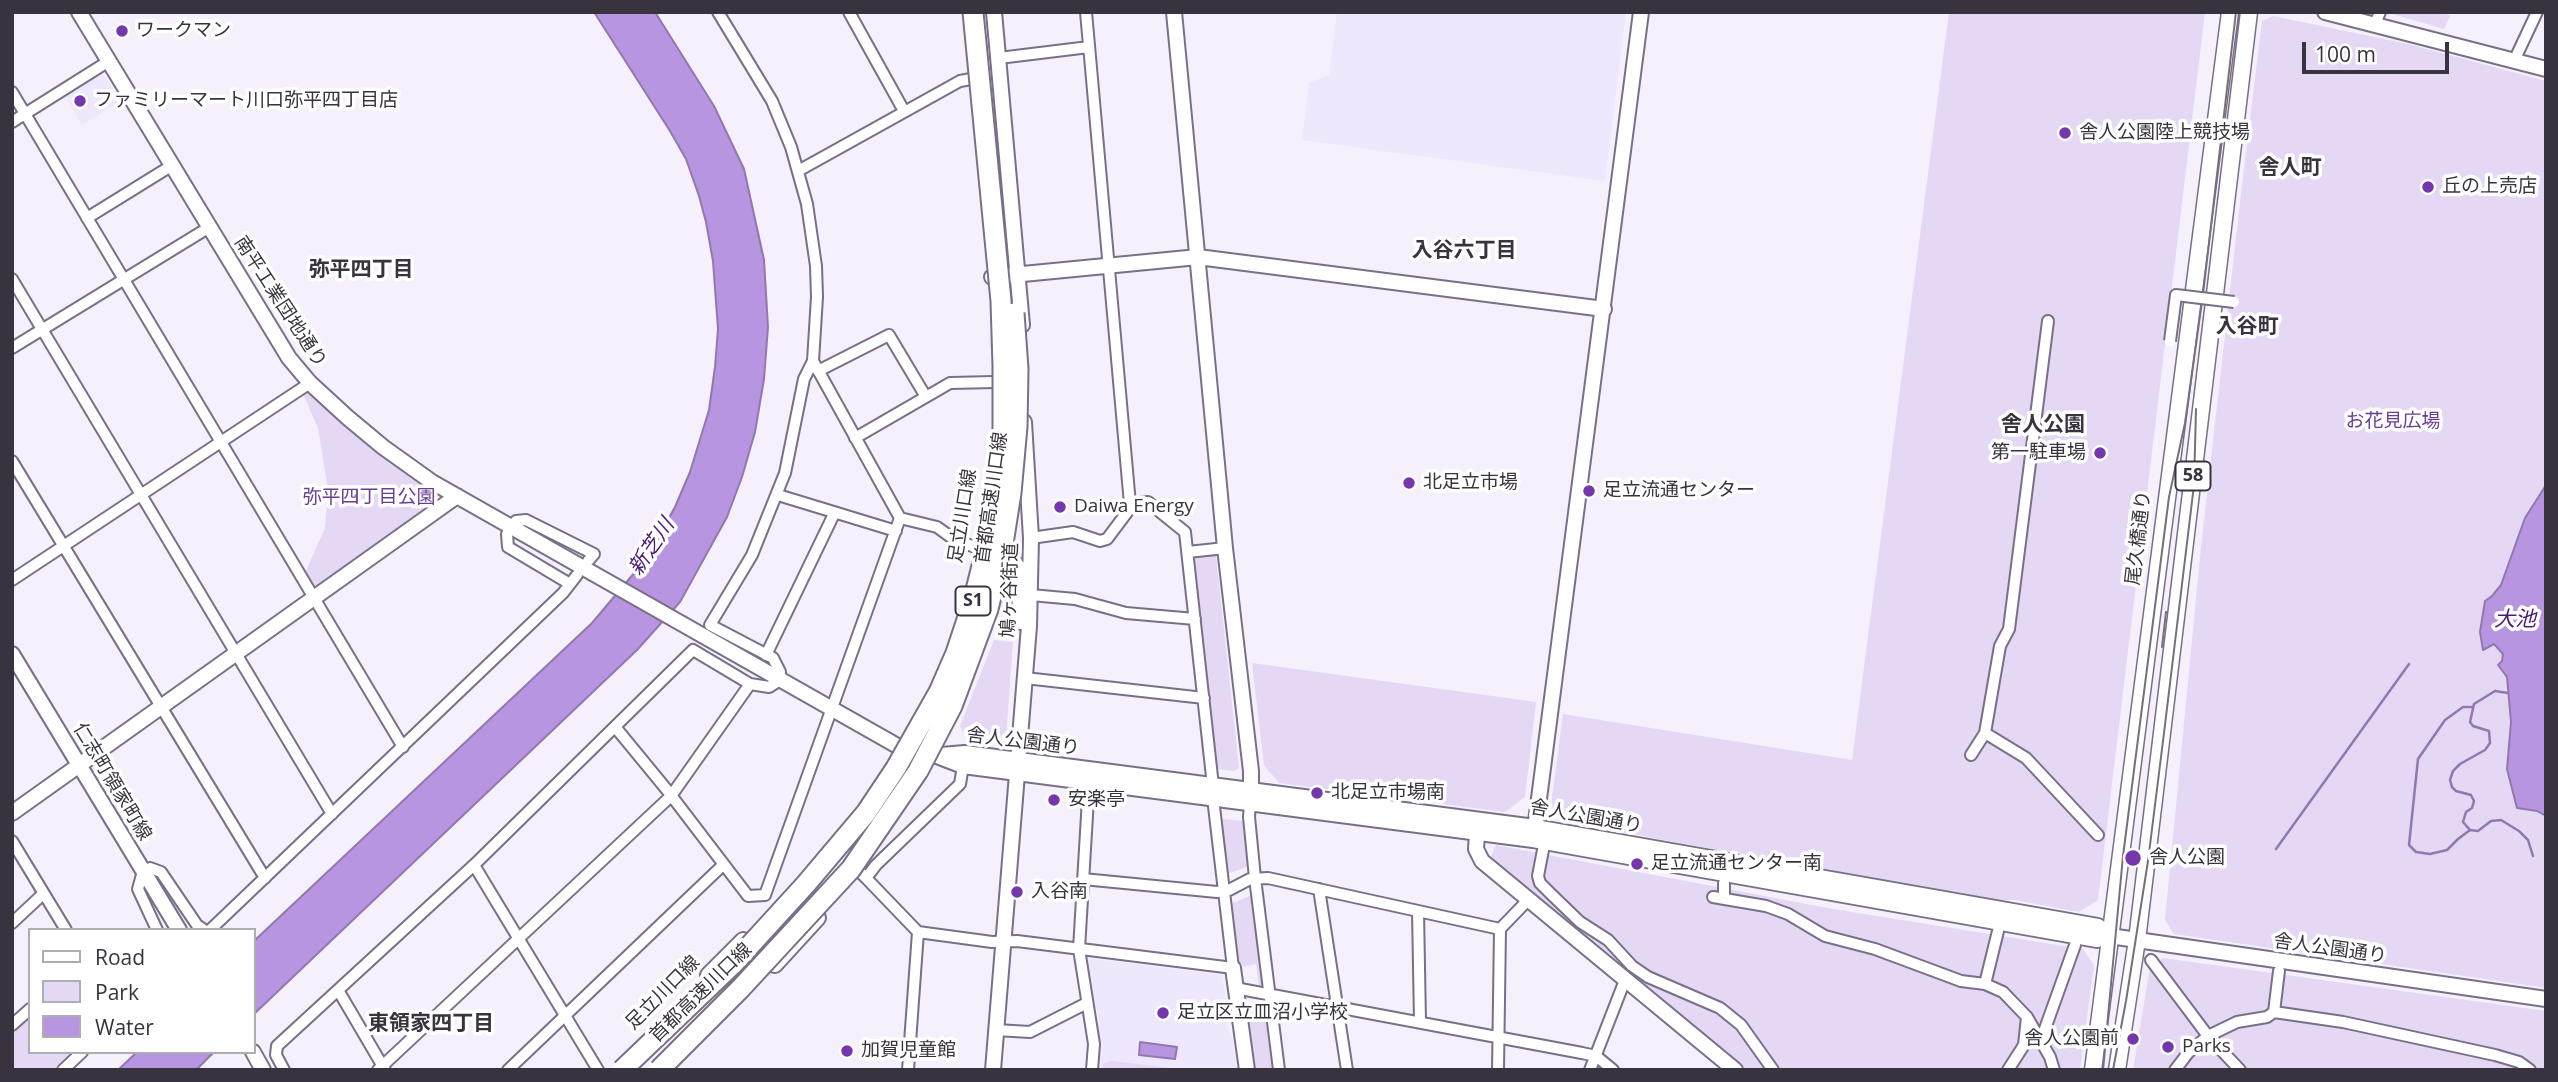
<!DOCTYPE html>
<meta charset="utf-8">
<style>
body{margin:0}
#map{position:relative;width:2558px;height:1082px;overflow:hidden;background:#f5f0fc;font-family:"Open Sans",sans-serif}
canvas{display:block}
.frame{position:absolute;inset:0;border:14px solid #38333e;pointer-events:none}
.legend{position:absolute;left:28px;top:928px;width:228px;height:126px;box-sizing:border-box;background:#fff;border:2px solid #afadb2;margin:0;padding:9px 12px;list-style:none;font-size:21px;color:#38333e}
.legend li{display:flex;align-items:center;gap:14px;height:35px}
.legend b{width:35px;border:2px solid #afadb2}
.scale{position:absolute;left:2302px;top:42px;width:147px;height:32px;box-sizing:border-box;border:4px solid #38333e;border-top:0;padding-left:9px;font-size:21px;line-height:24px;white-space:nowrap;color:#38333e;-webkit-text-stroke:5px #fff;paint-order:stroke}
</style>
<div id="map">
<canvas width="2558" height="1082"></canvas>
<div class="frame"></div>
<ul class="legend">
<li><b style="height:9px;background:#fff"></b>Road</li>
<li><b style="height:19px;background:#e4d8f4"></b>Park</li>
<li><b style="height:19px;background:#b795e0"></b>Water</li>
</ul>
<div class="scale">100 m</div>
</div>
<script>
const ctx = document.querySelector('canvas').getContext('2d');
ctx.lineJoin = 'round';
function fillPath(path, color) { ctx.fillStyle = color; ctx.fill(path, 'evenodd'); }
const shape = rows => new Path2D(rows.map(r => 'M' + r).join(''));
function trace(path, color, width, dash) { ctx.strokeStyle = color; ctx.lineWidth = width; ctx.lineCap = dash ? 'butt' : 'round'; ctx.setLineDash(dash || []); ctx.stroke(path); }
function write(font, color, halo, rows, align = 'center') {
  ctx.font = font + ' "Open Sans","Noto Sans JP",sans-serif'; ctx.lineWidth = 7; ctx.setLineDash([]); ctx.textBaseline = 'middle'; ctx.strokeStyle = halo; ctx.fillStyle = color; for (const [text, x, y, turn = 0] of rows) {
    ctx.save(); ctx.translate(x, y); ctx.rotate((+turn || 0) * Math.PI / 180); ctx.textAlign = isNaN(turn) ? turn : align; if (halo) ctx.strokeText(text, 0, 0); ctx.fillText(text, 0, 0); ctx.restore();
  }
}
fillPath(shape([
 [1337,12,1626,12,1605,181,1302,140,1309,83,1329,75],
 [97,75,104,76,120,101,82,125,64,95],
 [1087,958,1222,975,1229,1018,1227,1021,1229,1035,1232,1036,1237,1070,1098,1070,1099,1041,1097,1028,1099,1024,1097,1009,1093,1005,1085,959]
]), '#efe7fb');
fillPath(shape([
 [1949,12,2205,12,2098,900,2079,912,2015,900,1986,900,1563,821,1551,806,1563,714,1852,760],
 [2386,12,2443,12,2450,16,2444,29],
 [2273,16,2408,44,2546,81,2546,988,2174,934,2165,920,2201,547,2242,185,2262,21],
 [309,391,381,454,422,485,428,495,425,509,316,588,305,573,325,528,328,490,318,428,303,394],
 [1216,555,1239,768,1234,771,1216,769,1193,561,1196,558],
 [994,640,1013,642,1006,738,962,731,960,726],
 [1252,663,1536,702,1525,797,1505,812,1279,783,1264,765],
 [1221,819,1244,821,1249,866,1227,874],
 [1496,845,1833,909,2083,949,2094,965,2080,1070,1747,1070,1490,859],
 [1252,895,1262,985,1259,987,1256,964,1241,967,1242,983,1240,983,1230,904],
 [2163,958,2546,1011,2546,1070,2133,1070,2150,967],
 [1243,1005,1266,1010,1274,1070,1252,1070],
 [30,1015,30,1052,75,1052,56,1070,12,1070,12,1031],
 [1111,1061,1112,1061,1187,1070,1103,1070,1103,1064]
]), '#e4d8f4');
const water = shape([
 [594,12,655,12,714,106,744,169,764,260,768,327,764,379,755,432,742,477,727,517,680,602,637,650,254,1014,254,941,592,623,646,559,675,507,690,472,709,410,715,367,718,329,713,261,706,222,699,196,686,159,670,131,594,12],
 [2546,485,2546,816,2537,811,2517,808,2507,769,2511,722,2507,677,2498,665,2502,661,2503,654,2494,644,2483,650,2480,632,2485,601,2492,596,2501,585,2525,518,2546,485],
 [1140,1042,1177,1047,1175,1059,1139,1055,1140,1042],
 [137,1052,214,1052,196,1070,118,1070,137,1052]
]);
fillPath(water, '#b795e0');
trace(water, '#9178af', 2);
trace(shape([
 [2508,693,2495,691,2474,704,2470,722,2473,726,2489,731,2490,743,2485,750,2460,764,2453,771,2450,780,2452,787,2456,791,2471,795,2474,801,2472,808,2466,812,2463,822,2470,830,2478,831,2491,821,2501,820,2519,831,2528,840,2533,856],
 [2470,830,2458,839,2447,850,2430,854,2416,852,2409,845,2418,759,2445,720,2463,707,2473,707],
 [2276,849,2409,664]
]), '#9178af', 2.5);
const street = shape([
 [849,12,904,111],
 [2375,24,2380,12],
 [999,58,1089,47],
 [2514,61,2537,12],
 [12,92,403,747],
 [12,122,109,61],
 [798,171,960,81,971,79],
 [87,218,171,166],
 [12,279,332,814],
 [12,348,208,228],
 [818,371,889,335,926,397],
 [855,438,950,383,995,382],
 [12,461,265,878],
 [778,495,896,531],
 [1130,504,1148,502,1185,532,1213,786],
 [900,518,937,527,955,540,978,548],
 [1031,538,1073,532,1100,541,1107,539,1128,511,1130,504,1086,12],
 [1188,552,1225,548],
 [12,580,310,383],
 [570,584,508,547,507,534,511,527,516,521,526,520,594,554,588,561],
 [1031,595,1075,599,1126,613,1195,619],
 [766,655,834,514],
 [1025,678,1204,698],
 [616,728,667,790,748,896,765,895,900,518,813,361],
 [1985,733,2026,758,2098,835],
 [1971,755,1985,733,2000,646,2009,629,2048,321],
 [1089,782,1079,949,1094,1044,1092,1070],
 [1250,803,1249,817,1255,878,1279,1070],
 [12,841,66,930],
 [1543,850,1538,876,1540,883,1551,894,1580,922,1608,940,1632,966,1648,977,1720,1008,1741,1025,1773,1070],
 [474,865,598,1070],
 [861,873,866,878,876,865,960,784,963,766],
 [866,878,918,932,992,942,1017,941,1233,968,1213,798],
 [1083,879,1217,892,1229,890,1250,879,1268,878,1500,929],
 [1319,889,1347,1070],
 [1713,897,1766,906,1788,914,1825,936,1875,949,1961,981,1985,984],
 [1724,899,1724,883],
 [1418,911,1420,1022],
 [12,923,43,894],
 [157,930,138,889,143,871,150,868,161,872,197,925,204,930],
 [210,930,563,593,577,575],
 [1998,931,1985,984,2003,992,2027,1017,2050,1057,2054,1070],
 [2151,960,2208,1036,2240,1070],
 [1235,988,1582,1053,1596,1056,1613,1070],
 [338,990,385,1070],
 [2274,1012,2343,1022,2495,1055,2519,1062,2530,1070],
 [12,1025,30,1009],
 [996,1030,1030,1032,1087,1003],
 [2041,1040,2075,945],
 [63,1070,82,1052],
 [284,1070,276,1055,277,1046,474,865,693,650,750,684,769,687,780,680,780,672,773,658,710,625,752,555,785,473,804,379,813,361,817,297,816,266,807,204,791,147,772,101,718,12],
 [378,1070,671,796,750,684],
 [508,1070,723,865],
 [908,1070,918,932],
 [1498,1070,1500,929,1529,899],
 [1590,1070,1625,980],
 [2008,1070,2024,1045,2027,1017],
 [2175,1070,2188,1053,2208,1036,2237,1022,2267,1017,2274,1012,2279,971]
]);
const secondary = shape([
 [79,12,289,358,310,383,347,417,383,447,432,482,901,748,937,756,963,766,1533,840,2097,940,2110,936],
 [994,12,1022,325],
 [1174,12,1225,548,1251,771,1251,799],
 [2325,12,2546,69],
 [992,277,1198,257,1604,309],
 [994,552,1008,557,1019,568,1020,622],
 [12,654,179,930],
 [941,755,965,753,1535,827,2098,926,2110,936,2137,940,2546,999],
 [12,813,457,496],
 [1477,833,1476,849,1482,861,1735,1070],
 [1534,837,1641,12],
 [775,965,818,918],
 [1233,968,1247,1070],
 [708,975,743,940],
 [253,1052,263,1070],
 [993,1070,1029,626,1031,538,1024,422]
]);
const primary = shape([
 [2093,1070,2230,12],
 [2117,1070,2137,940,2249,12]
]);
trace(street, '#796f87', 14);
trace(secondary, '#796f87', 18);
trace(primary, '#796f87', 19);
trace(street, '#fff', 10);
trace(secondary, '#fff', 14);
trace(primary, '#fff', 16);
trace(shape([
 [2162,647,2166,612],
 [2103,1070,2123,856,2169,497,2185,423,2203,294,2236,12],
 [2113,1070,2126,1001,2148,861,2164,733,2194,485,2196,409]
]), '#75707b', 2);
const streetBridge = shape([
 [2170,341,2176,295,2234,302]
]);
const highwayBridge = shape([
 [622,1070,732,965,806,884,866,813,896,768,939,692,956,653,973,602,987,546,997,489,1003,428,1003,366,1001,301,973,12],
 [659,1070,741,988,851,869,918,771,952,706,988,609,1002,550,1011,493,1017,427,1018,369,1014,313]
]);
trace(streetBridge, '#796f87', 14, []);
trace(highwayBridge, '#796f87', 23, []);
trace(streetBridge, '#fff', 10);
trace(highwayBridge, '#fff', 19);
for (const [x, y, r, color] of [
 [122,31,7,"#7537ac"],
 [80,101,7,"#7537ac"],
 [2065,133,7,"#7537ac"],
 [2428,187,7,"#7537ac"],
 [2100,453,7,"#7537ac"],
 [1409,483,7,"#7537ac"],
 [1589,491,7,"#7537ac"],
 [1060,507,7,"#7537ac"],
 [1317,793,7,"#7537ac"],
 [1054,800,7,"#7537ac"],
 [2133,858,9,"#7537ac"],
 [1637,864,7,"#7537ac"],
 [1017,892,7,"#7537ac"],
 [1163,1013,7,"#7537ac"],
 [2133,1039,7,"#7537ac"],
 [2168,1047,7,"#7537ac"],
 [847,1051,7,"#7537ac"]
]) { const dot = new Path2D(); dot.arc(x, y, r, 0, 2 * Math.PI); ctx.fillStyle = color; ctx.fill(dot); trace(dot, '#fff', 2.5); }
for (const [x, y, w] of [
 [2193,476,35],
 [973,601,35]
]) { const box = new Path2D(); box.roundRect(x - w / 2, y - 14.5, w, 29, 5); ctx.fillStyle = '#fff'; ctx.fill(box); trace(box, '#38333e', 2); }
write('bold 18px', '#38333e', null, [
 ["58",2193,476],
 ["S1",973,601]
]);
write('19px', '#38333e', '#fff', [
 ["ワークマン",136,31],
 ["ファミリーマート川口弥平四丁目店",94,101],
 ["舎人公園陸上競技場",2079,133],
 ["丘の上売店",2442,187],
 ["第一駐車場",2086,453,"right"],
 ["北足立市場",1423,483],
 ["足立流通センター",1603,491],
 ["Daiwa Energy",1074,507],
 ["北足立市場南",1331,793],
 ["安楽亭",1068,800],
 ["舎人公園",2149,858],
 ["足立流通センター南",1651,864],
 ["入谷南",1031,892],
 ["足立区立皿沼小学校",1177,1013],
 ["舎人公園前",2119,1039,"right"],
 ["Parks",2182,1047],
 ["加賀児童館",861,1051]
], 'left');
write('19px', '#38333e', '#fff', [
 ["南平工業団地通り",280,302,57],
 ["首都高速川口線",992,498,-82],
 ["足立川口線",963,516,-81],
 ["尾久橋通り",2139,538,-83],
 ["鳩ヶ谷街道",1010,590,-88],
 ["舎人公園通り",1023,742,7],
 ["仁志町領家町線",112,782,59],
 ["舎人公園通り",1586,817,10],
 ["舎人公園通り",2330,949,8],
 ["足立川口線",663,993,-45],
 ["首都高速川口線",701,993,-44]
]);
write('19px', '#6a3d95', '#fff', [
 ["お花見広場",2393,422],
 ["弥平四丁目公園",369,498]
]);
write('bold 21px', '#38333e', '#fff', [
 ["舎人町",2290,168],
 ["入谷六丁目",1464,251],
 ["弥平四丁目",361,270],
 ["入谷町",2247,327],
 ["舎人公園",2043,425],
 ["東領家四丁目",431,1024]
]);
write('italic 21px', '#4a1b72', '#fff', [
 ["新芝川",652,547,-56],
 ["大池",2515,620]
]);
</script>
